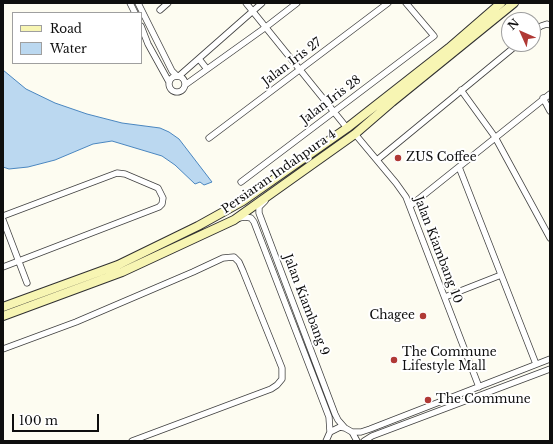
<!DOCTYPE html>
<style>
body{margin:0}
#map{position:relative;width:553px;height:444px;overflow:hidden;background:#fdfcf1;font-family:"Libre Baskerville",serif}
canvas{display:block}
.frame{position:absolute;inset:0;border:4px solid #0e0e0e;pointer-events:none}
.legend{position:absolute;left:12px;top:12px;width:130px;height:52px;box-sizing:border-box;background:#fff;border:1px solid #9f9f9f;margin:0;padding:5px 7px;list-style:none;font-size:12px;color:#0e0e0e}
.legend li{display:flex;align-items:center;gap:8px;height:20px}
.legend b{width:20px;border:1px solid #9f9f9f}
.north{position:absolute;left:501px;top:12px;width:40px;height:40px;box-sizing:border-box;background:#fff;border:1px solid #9f9f9f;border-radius:50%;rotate:315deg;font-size:11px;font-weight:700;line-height:16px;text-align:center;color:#0e0e0e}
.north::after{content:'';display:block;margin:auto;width:14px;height:18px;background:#b03935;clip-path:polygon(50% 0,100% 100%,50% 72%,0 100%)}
.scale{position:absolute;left:12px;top:414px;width:87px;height:18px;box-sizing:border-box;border:2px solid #0e0e0e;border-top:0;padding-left:5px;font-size:12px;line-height:14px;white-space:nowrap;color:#0e0e0e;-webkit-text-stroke:3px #fff;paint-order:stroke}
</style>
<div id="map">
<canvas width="553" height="444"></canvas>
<div class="frame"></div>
<ul class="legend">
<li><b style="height:5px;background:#f7f5b3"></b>Road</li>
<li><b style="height:11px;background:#bbd8f0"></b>Water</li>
</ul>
<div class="north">N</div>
<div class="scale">100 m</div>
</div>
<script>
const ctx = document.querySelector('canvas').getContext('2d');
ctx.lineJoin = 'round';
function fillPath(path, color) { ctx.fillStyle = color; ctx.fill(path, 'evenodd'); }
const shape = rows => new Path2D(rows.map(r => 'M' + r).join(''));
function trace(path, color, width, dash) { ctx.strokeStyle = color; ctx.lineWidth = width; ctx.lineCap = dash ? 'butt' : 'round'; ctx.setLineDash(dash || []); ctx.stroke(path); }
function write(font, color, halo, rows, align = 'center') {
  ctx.font = font + ' "Libre Baskerville",serif'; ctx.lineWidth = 4; ctx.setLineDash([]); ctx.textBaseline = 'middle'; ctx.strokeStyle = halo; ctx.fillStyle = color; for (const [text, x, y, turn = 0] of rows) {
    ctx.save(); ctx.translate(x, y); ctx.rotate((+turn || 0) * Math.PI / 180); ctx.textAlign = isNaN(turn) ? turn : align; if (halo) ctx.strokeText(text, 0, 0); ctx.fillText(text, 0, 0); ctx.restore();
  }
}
const water = shape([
 [3,70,26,89,55,103,87,114,122,123,160,128,169,132,179,139,212,182,204,185,200,182,195,184,175,165,162,156,112,141,93,144,55,160,28,167,9,169,3,167,3,70]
]);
fillPath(water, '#bbd8f0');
trace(water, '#4a86bf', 1);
const street = shape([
 [130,3,135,13],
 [138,3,172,71,177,76],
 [246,3,347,128],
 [160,10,168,3],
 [141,26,148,44,169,82],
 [533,31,541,26,547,24,550,25],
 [199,59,207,69],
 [179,76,262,3],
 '169 84a8 8 0 1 1 16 0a8 8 0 1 1-16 0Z',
 [185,85,266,27,297,3],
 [461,90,495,137,550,238],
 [543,98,550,111],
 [355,134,396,183,406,197,479,387],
 [209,138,388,3],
 [377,160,518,44],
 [459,167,536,364],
 [241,182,434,36,406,3],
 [265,201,259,207,259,213,262,221,335,414,338,420,345,428],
 [410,206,550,94],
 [3,216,117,173,125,174,158,188,163,198,162,204,159,207,3,267],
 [239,218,245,217,251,218,254,222,329,417,330,432],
 [3,220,27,283],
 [445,297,501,275],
 [3,349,76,322,193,272,223,258,234,257,239,262,243,271,274,348,282,368,282,379,277,385,271,389,132,441],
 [352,432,361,432,370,429,550,359],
 [326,441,330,432,340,427,345,428,352,432,357,441],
 [364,441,372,436,550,369]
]);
const secondary = shape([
 [3,307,118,265,198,226,243,201,347,128,449,48,501,3],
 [3,316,122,272,234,220,355,134,392,102,514,3]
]);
trace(street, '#414141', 7);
trace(secondary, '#303030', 10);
trace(street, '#fff', 5.5);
trace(secondary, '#f7f5b3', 8);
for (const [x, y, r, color] of [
 [398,158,4,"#b03935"],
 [423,316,4,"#b03935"],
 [394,360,4,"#b03935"],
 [428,400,4,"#b03935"]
]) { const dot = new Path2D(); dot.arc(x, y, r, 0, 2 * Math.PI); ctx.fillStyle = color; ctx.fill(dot); trace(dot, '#fff', 1.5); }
write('12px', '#0e0e0e', '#fff', [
 ["Jalan Iris 27",292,62,-37],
 ["Jalan Iris 28",331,100,-37],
 ["Persiaran Indahpura 4",279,172,-35],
 ["Jalan Kiambang 10",438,250,69],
 ["Jalan Kiambang 9",306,305,69]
]);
write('12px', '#0e0e0e', '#fff', [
 ["ZUS Coffee",406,158],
 ["Chagee",415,316,"right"],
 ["The Commune",402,353],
 ["Lifestyle Mall",402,367],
 ["The Commune",436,400]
], 'left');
</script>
